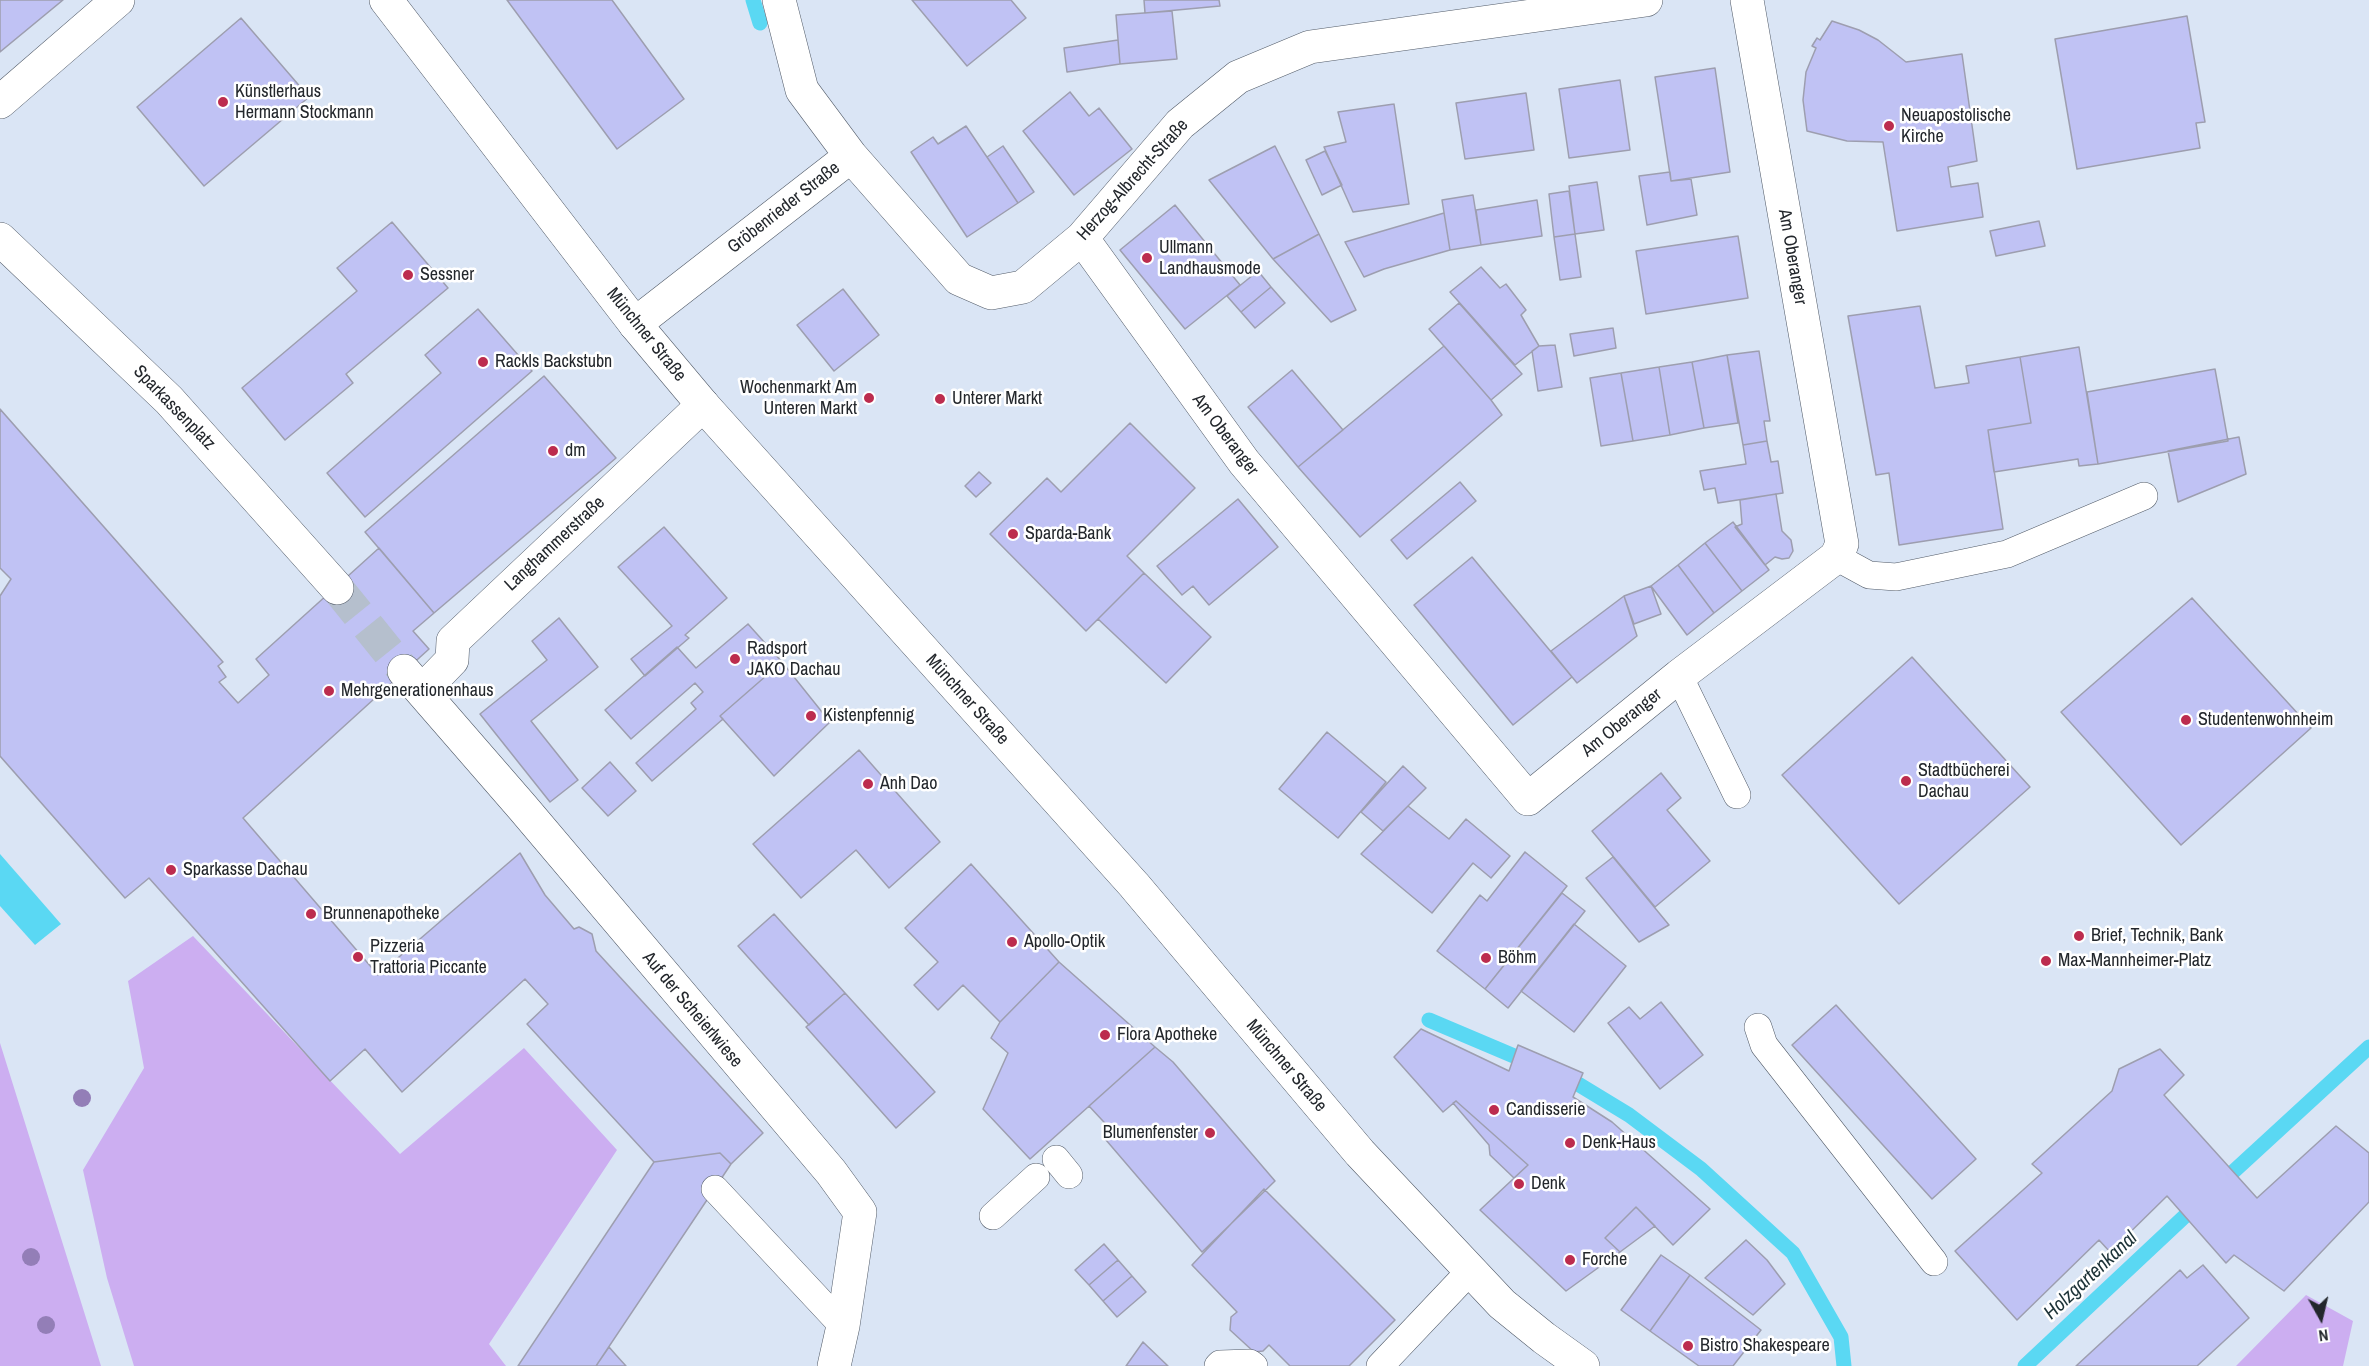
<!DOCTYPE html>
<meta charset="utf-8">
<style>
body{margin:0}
#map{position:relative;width:2369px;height:1366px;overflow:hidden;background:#dae5f5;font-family:"Archivo Narrow",sans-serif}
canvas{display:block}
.north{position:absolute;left:2291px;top:1288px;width:60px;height:60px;-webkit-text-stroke:4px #fff;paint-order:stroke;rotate:172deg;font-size:16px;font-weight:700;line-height:24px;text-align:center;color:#23272c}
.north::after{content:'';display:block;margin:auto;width:21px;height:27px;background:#23272c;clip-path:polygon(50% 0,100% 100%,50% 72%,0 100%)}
</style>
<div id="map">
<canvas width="2369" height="1366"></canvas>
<div class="north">N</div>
</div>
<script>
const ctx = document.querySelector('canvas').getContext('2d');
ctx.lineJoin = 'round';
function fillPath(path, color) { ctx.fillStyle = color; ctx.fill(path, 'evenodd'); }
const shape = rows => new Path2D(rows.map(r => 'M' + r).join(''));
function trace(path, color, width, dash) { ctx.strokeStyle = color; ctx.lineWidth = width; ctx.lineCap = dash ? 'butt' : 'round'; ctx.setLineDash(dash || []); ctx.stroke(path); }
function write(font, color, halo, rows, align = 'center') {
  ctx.font = font + ' "Archivo Narrow",sans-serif'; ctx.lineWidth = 5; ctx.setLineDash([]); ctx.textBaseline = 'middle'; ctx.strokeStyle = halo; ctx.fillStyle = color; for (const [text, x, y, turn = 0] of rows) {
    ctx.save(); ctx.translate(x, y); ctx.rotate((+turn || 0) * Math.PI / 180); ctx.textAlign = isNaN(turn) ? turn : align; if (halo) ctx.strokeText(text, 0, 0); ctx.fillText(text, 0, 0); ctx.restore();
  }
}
fillPath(shape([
 [193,936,400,1154,524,1048,617,1150,489,1344,506,1366,134,1366,107,1278,83,1170,144,1068,128,981],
 [0,1043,101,1366,0,1366],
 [2306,1295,2353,1321,2343,1366,2236,1366]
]), '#ccaef1');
fillPath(shape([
 [0,854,61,924,35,945,0,906]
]), '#5ad8f3');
trace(shape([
 [753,0,760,23],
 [1429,1020,1514,1056],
 [1578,1084,1629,1115,1701,1169,1793,1253,1841,1337,1844,1366],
 [2233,1172,2369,1047],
 [2025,1366,2185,1216]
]), '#5ad8f3', 15);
const building = shape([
 [0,0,63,0,0,52,0,0],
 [507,0,612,0,684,99,617,149,507,0],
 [912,0,1011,0,1026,18,967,66,912,0],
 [1144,0,1219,0,1220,6,1145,13,1144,0],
 [1172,11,1177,59,1120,64,1116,15,1172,11],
 [2187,16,2205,122,2196,123,2200,148,2077,169,2055,39,2187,16],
 [241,18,309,97,204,186,137,107,241,18],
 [1832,21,1859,30,1878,40,1906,62,1962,54,1977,161,1948,167,1951,187,1978,183,1983,217,1897,231,1883,142,1847,141,1807,131,1803,100,1806,72,1816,48,1812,46,1817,38,1820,40,1832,21],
 [1118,40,1120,64,1067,72,1064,48,1118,40],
 [1715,68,1730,172,1671,181,1655,77,1715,68],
 [1620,80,1630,150,1569,158,1559,89,1620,80],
 [1070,92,1089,116,1099,108,1132,149,1074,195,1023,131,1070,92],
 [1526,93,1534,150,1465,159,1456,103,1526,93],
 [1394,104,1409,204,1353,212,1324,147,1346,142,1338,112,1394,104],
 [966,126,1018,203,967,237,911,152,933,137,938,144,966,126],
 [1003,146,1034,192,1018,203,987,157,1003,146],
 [1275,146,1319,234,1273,259,1209,180,1275,146],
 [1325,151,1342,185,1322,195,1306,160,1325,151],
 [1670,172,1671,181,1691,179,1697,215,1647,225,1639,176,1670,172],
 [1597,182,1604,230,1575,234,1569,186,1597,182],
 [1569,191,1575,234,1554,237,1549,194,1569,191],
 [1473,195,1481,245,1450,250,1442,200,1473,195],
 [1537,200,1542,236,1481,245,1476,210,1537,200],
 [1175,205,1240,285,1185,329,1120,250,1175,205],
 [1444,213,1450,250,1384,269,1364,277,1345,242,1444,213],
 [2039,221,2045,246,1996,256,1990,231,2039,221],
 [392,222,448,288,346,374,353,383,285,440,242,388,357,291,337,268,392,222],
 [1319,234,1356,310,1331,322,1273,259,1319,234],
 [1575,234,1581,277,1560,280,1554,237,1575,234],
 [1738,236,1748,298,1646,314,1636,251,1738,236],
 [1481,267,1500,288,1506,284,1526,310,1521,315,1539,346,1515,365,1450,292,1481,267],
 [1258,271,1271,287,1241,312,1227,296,1258,271],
 [1271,287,1285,303,1255,328,1241,312,1271,287],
 [843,289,879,335,834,371,797,325,843,289],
 [1459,303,1522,374,1491,400,1429,329,1459,303],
 [1920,306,1935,388,1969,383,1966,366,2020,357,2031,423,1988,430,2003,529,1899,545,1889,473,1876,475,1848,316,1920,306],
 [478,309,532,371,365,517,327,473,441,373,425,355,478,309],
 [1613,328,1616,348,1574,356,1570,334,1613,328],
 [1555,345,1562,387,1538,391,1532,351,1539,346,1555,345],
 [1444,346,1491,400,1502,415,1360,537,1298,467,1444,346],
 [2079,347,2098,464,2079,466,2078,459,1994,472,1988,430,2031,423,2020,357,2079,347],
 [1759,351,1770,421,1764,421,1767,441,1743,445,1727,355,1759,351],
 [1727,355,1738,423,1704,428,1692,362,1727,355],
 [1692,362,1704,428,1670,435,1659,367,1692,362],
 [1659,367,1670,435,1633,441,1621,373,1659,367],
 [2215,369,2228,441,2098,464,2087,392,2215,369],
 [1292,370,1343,430,1298,467,1248,407,1292,370],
 [1621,373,1633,441,1601,446,1590,378,1621,373],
 [544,376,616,458,434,613,365,532,544,376],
 [0,409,223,662,218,666,226,677,219,682,238,703,269,675,256,659,379,548,434,613,413,631,429,649,243,818,378,975,520,853,545,895,574,929,579,927,592,934,596,951,763,1133,731,1164,720,1153,654,1162,527,1024,548,1004,525,979,402,1092,365,1049,330,1081,149,878,125,898,0,756,0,596,11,579,0,568,0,409],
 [1130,423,1195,488,1127,556,1144,573,1086,631,990,534,1047,478,1061,492,1130,423],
 [2239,437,2246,474,2178,502,2168,451,2239,437],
 [1767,441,1771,462,1778,461,1783,493,1718,503,1715,488,1704,490,1700,471,1746,464,1743,445,1767,441],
 [979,472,991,483,976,497,965,486,979,472],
 [1460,482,1476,501,1407,559,1391,540,1460,482],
 [1776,494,1782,531,1791,540,1793,551,1789,558,1782,559,1775,557,1765,565,1735,527,1742,524,1740,500,1776,494],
 [1238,499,1278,547,1209,605,1193,586,1182,595,1157,566,1238,499],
 [1733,522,1769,570,1742,591,1705,543,1733,522],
 [664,527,727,598,685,635,689,638,645,676,631,659,672,626,618,567,664,527],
 [1705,543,1742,591,1714,613,1678,565,1705,543],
 [1472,557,1572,677,1513,725,1414,605,1472,557],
 [1678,565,1714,613,1687,635,1651,586,1678,565],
 [1144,573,1211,637,1166,683,1098,619,1144,573],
 [1651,586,1661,614,1634,624,1624,596,1651,586],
 [1624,596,1637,636,1577,683,1551,651,1624,596],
 [2192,598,2311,728,2181,845,2061,712,2192,598],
 [559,618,598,667,531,721,578,780,550,802,480,714,547,660,532,641,559,618],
 [748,624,782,662,720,716,723,719,652,781,636,763,696,709,691,703,703,692,695,683,631,739,605,710,677,647,696,668,748,624],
 [1912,657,2030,787,1899,904,1782,775,1912,657],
 [782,662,830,722,774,776,720,716,782,662],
 [1327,732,1386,782,1338,838,1279,789,1327,732],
 [859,750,940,842,889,888,856,850,801,898,753,844,859,750],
 [610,762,636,791,608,816,582,788,610,762],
 [1403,766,1426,788,1383,831,1361,812,1403,766],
 [1661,773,1681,798,1667,810,1710,861,1655,907,1592,831,1661,773],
 [1408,806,1449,839,1466,819,1510,856,1491,878,1473,863,1432,913,1361,854,1408,806],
 [1525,852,1567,886,1485,989,1437,951,1480,895,1487,901,1525,852],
 [1613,857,1669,925,1639,942,1586,878,1613,857],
 [971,864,1059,962,1000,1022,963,985,938,1010,914,985,938,962,905,928,971,864],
 [1562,893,1585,911,1508,1008,1485,989,1562,893],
 [774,914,845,993,809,1025,738,946,774,914],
 [1574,924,1626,966,1574,1032,1521,991,1574,924],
 [1059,962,1155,1047,1030,1159,983,1109,1008,1053,991,1038,1000,1022,1059,962],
 [845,993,935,1092,896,1128,806,1027,845,993],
 [1661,1002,1703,1055,1660,1089,1608,1023,1629,1007,1640,1019,1661,1002],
 [1836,1005,1976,1159,1932,1199,1792,1045,1836,1005],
 [1421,1029,1509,1071,1518,1045,1583,1073,1573,1097,1612,1122,1710,1209,1673,1245,1636,1207,1605,1238,1620,1252,1566,1291,1480,1210,1528,1165,1456,1101,1443,1112,1394,1057,1421,1029],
 [1155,1047,1173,1062,1275,1181,1202,1252,1106,1140,1115,1134,1089,1106,1155,1047],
 [2160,1049,2184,1075,2164,1095,2257,1198,2336,1126,2369,1153,2369,1202,2284,1291,2234,1255,2226,1263,2167,1196,2110,1252,2099,1240,2017,1320,1955,1251,2042,1173,2032,1164,2112,1091,2119,1069,2160,1049],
 [1456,1101,1528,1165,1514,1178,1490,1155,1489,1145,1453,1103,1456,1101],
 [720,1153,731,1164,596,1366,518,1366,654,1162,720,1153],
 [1264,1189,1395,1320,1349,1366,1290,1366,1269,1345,1263,1351,1254,1352,1230,1330,1231,1317,1237,1312,1192,1265,1264,1189],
 [1636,1207,1655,1226,1620,1252,1605,1238,1636,1207],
 [1746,1240,1767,1260,1785,1284,1753,1315,1705,1278,1746,1240],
 [1104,1244,1118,1260,1089,1285,1075,1270,1104,1244],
 [1661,1255,1690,1275,1650,1331,1621,1310,1661,1255],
 [1118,1260,1132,1276,1103,1301,1089,1285,1118,1260],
 [2203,1265,2249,1318,2197,1366,2076,1366,2180,1270,2187,1278,2203,1265],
 [1690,1275,1761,1330,1733,1366,1699,1366,1650,1331,1690,1275],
 [1132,1276,1146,1292,1117,1317,1103,1301,1132,1276],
 [1143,1342,1168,1366,1126,1366,1143,1342],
 [609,1347,616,1355,626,1366,596,1366,609,1347]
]);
fillPath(building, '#c0c2f4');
trace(building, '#9d9eaf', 1.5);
trace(shape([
 [337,588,404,671]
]), '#b5bfcd', 33, [33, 16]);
const service = shape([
 [1836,557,1869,575,1896,577,2007,554,2144,496],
 [1679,676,1737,795],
 [1758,1027,1764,1045,1934,1262],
 [1056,1159,1069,1175],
 [715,1189,843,1326],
 [993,1216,1036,1177],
 [1218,1366,1220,1364,1250,1363,1254,1366],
 [1380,1366,1470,1271]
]);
const minor = shape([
 [779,0,802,90,851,156,959,279,991,293,1023,287,1082,238,1180,124,1238,77,1310,47,1646,0],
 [0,102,118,0],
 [1082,238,1244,462,1528,799,1679,676,1836,557,1842,544,1747,0],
 [0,239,169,400,337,588],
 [635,324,851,156],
 [404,671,523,808,831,1172,860,1212,843,1326,834,1366],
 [422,691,452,660,453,641,703,405]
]);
const secondary = shape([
 [386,0,635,324,703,405,1134,885,1360,1153,1502,1304,1544,1338,1583,1366]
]);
trace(service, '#525b68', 28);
trace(minor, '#525b68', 34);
trace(secondary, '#525b68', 34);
trace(service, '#fff', 27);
trace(minor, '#fff', 33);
trace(secondary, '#fff', 33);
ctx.fillStyle = '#937eb7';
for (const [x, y] of [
 [82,1098],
 [31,1257],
 [46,1325]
]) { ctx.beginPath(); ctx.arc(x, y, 9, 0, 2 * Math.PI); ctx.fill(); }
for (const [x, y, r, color] of [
 [223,102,6,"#bc2c4e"],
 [1889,126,6,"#bc2c4e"],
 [1147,258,6,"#bc2c4e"],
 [408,275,6,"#bc2c4e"],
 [483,362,6,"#bc2c4e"],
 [869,398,6,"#bc2c4e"],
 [940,399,6,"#bc2c4e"],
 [553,451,6,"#bc2c4e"],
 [1013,534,6,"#bc2c4e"],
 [735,659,6,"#bc2c4e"],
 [329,691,6,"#bc2c4e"],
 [811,716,6,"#bc2c4e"],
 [2186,720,6,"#bc2c4e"],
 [1906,781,6,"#bc2c4e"],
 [868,784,6,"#bc2c4e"],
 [171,870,6,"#bc2c4e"],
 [311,914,6,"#bc2c4e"],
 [2079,936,6,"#bc2c4e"],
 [1012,942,6,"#bc2c4e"],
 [358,957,6,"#bc2c4e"],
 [1486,958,6,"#bc2c4e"],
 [2046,961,6,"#bc2c4e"],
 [1105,1035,6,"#bc2c4e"],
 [1494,1110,6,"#bc2c4e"],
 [1210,1133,6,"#bc2c4e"],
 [1570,1143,6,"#bc2c4e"],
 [1519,1184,6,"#bc2c4e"],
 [1570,1260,6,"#bc2c4e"],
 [1688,1346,6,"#bc2c4e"]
]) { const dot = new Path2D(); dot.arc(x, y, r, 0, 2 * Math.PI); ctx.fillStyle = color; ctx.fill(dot); trace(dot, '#fff', 2); }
write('18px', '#23272c', '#fff', [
 ["Künstlerhaus",235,92],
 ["Hermann Stockmann",235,113],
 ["Neuapostolische",1901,116],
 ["Kirche",1901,137],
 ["Ullmann",1159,248],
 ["Landhausmode",1159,269],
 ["Sessner",420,275],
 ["Rackls Backstubn",495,362],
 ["Wochenmarkt Am",857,388,"right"],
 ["Unteren Markt",857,409,"right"],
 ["Unterer Markt",952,399],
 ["dm",565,451],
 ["Sparda-Bank",1025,534],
 ["Radsport",747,649],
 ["JAKO Dachau",747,670],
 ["Mehrgenerationenhaus",341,691],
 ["Kistenpfennig",823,716],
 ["Studentenwohnheim",2198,720],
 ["Stadtbücherei",1918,771],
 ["Dachau",1918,792],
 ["Anh Dao",880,784],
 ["Sparkasse Dachau",183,870],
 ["Brunnenapotheke",323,914],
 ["Brief, Technik, Bank",2091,936],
 ["Apollo-Optik",1024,942],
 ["Pizzeria",370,947],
 ["Trattoria Piccante",370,968],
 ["Böhm",1498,958],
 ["Max-Mannheimer-Platz",2058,961],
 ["Flora Apotheke",1117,1035],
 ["Candisserie",1506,1110],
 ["Blumenfenster",1198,1133,"right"],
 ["Denk-Haus",1582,1143],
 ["Denk",1531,1184],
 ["Forche",1582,1260],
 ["Bistro Shakespeare",1700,1346]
], 'left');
write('18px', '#23272c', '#fff', [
 ["Herzog-Albrecht-Straße",1133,180,-48],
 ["Gröbenrieder Straße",784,208,-38],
 ["Am Oberanger",1792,257,80],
 ["Münchner Straße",646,335,51],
 ["Sparkassenplatz",174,408,46],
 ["Am Oberanger",1225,435,53],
 ["Langhammerstraße",555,544,-43],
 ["Münchner Straße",967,700,48],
 ["Am Oberanger",1622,723,-39],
 ["Auf der Scheierlwiese",692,1010,50],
 ["Münchner Straße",1286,1066,50]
]);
write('italic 20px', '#1c3237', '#fff', [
 ["Holzgartenkanal",2091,1276,-43]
]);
</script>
